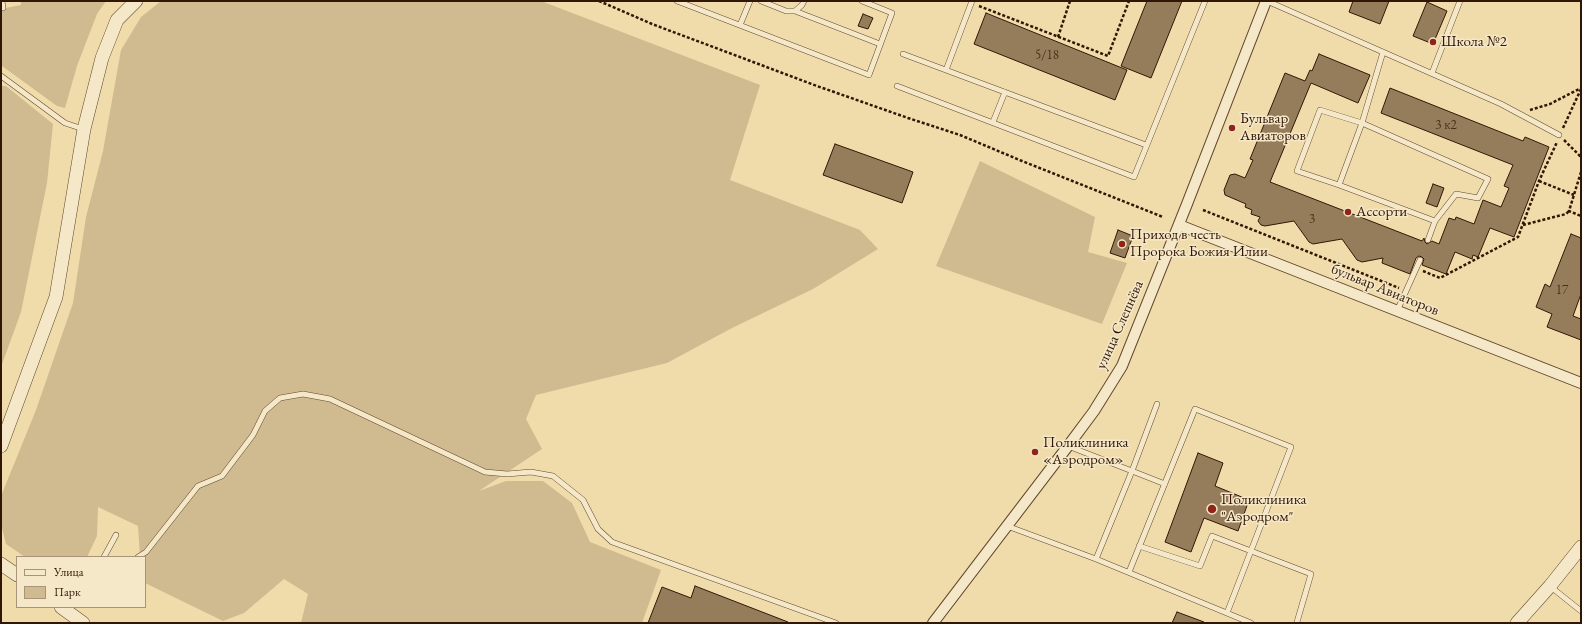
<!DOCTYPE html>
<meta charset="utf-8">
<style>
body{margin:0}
#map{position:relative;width:1582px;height:624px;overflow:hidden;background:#f0dcab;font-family:"EB Garamond",serif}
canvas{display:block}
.frame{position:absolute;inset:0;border:2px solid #321605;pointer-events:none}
.legend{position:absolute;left:16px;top:556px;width:130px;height:52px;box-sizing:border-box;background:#f5e8c8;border:1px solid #a7947a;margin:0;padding:5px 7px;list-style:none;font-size:12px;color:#321605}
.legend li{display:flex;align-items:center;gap:8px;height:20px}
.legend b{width:20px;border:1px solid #a7947a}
</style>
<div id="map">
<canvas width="1582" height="624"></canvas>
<div class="frame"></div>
<ul class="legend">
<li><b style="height:5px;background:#f5e8c8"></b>Улица</li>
<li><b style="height:11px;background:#d0ba8f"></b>Парк</li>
</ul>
</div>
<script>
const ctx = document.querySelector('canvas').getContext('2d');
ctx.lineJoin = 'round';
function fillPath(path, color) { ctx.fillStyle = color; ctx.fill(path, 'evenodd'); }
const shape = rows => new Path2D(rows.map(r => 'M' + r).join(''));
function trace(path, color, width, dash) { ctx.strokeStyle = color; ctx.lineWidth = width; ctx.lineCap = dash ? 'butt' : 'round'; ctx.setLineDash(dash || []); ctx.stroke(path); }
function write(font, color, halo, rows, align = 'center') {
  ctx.font = font + ' "EB Garamond",serif'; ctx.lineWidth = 3; ctx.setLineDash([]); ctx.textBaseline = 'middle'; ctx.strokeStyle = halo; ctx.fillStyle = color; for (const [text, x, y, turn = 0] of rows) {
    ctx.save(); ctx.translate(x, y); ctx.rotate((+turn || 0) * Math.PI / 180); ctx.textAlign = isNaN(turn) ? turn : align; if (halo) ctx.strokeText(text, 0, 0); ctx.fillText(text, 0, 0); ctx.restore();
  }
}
fillPath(shape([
 [21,1,106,1,97,14,77,66,65,108,57,106,2,66,1,9,21,5],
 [161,1,541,1,760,85,730,180,860,230,878,249,813,289,732,328,667,363,536,395,526,419,542,449,479,491,506,481,543,481,572,503,590,542,661,570,642,623,301,623,308,594,284,579,244,613,223,621,145,583,145,557,140,557,138,526,98,507,97,536,87,557,25,557,6,544,1,524,1,496,36,410,73,303,86,217,103,151,121,50,141,17],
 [1,86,6,86,53,124,47,183,21,312,1,367],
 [980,161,1095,217,1088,252,1127,263,1102,324,936,266]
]), '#d0ba8f');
const building = shape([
 [1147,1,1182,1,1151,78,1121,66,1147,1],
 [1353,1,1389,1,1380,24,1349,12,1353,1],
 [1427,2,1447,11,1433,44,1413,36,1427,2],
 [986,13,1127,70,1115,100,974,44,986,13],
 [863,14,873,18,868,29,858,26,863,14],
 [1319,54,1370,75,1358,103,1311,83,1270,182,1422,241,1424,238,1425,242,1427,244,1432,241,1439,244,1449,218,1455,220,1456,217,1474,224,1483,200,1501,207,1509,188,1504,186,1513,165,1381,113,1390,88,1523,141,1525,137,1549,147,1514,237,1490,228,1478,257,1473,255,1472,259,1455,252,1446,274,1422,265,1424,259,1422,257,1419,256,1416,258,1410,274,1382,263,1383,258,1362,262,1357,260,1342,239,1313,244,1309,242,1294,221,1265,226,1261,225,1258,221,1260,217,1251,214,1252,210,1245,207,1246,204,1225,195,1224,190,1230,175,1235,174,1245,178,1253,160,1250,159,1285,73,1305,81,1310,70,1312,71,1319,54],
 [835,144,913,172,902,203,823,175,835,144],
 [1433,184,1444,188,1437,207,1426,203,1433,184],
 [1118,230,1133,236,1125,258,1110,253,1118,230],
 [1571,234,1581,238,1581,294,1573,316,1581,319,1581,340,1547,327,1552,314,1536,307,1545,284,1550,287,1571,234],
 [1198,453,1223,463,1215,486,1249,500,1238,531,1204,518,1191,552,1165,542,1198,453],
 [695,586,788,622,788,623,648,623,662,587,691,598,695,586],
 [1177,612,1204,622,1203,623,1172,623,1177,612]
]);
fillPath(building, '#957d5b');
trace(building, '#321605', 1);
const service = shape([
 [2,1,3,8],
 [677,1,869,75,892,13,862,1],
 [761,1,786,11,795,11,802,5,804,1],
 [1267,1,1501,104,1559,135],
 [795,11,880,44],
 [740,25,750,1],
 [903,54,1146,145],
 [946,70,972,1],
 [1432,73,1460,1],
 [1,76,65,123,83,129],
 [897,86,1134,177,1205,1],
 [993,122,1005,92],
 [1339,185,1435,221,1456,194,1478,198,1488,179,1362,123,1320,110,1297,171,1339,185,1362,123,1383,52],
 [1428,240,1435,221],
 [1397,311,1420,260],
 [1068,446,1132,471,1157,404],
 [1007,526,1096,559,1132,471,1165,484],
 [1139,546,1200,566,1212,536,1311,574,1297,622],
 [104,557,116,535],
 [138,557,146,552,198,486,222,476,253,435,265,411,280,398,303,394,330,399,485,472,507,474,531,472,553,476,583,500,598,529,612,542,836,623],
 [1096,559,1251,623],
 [1129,572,1195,409,1291,447,1227,613],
 [1551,587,1581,611]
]);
const minor = shape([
 [1179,225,1581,383],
 [933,623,1068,446,1094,411,1122,366,1187,204,1266,1]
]);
const tertiary = shape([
 [1,446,56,297,84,129,102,58,117,20,136,1],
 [1,564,17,575],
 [61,607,83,623],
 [1517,623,1550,586,1581,547]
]);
trace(service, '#62482e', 6);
trace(minor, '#62482e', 12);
trace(tertiary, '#62482e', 14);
trace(shape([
 [599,1,652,24,817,86,908,118,960,135,1022,161,1163,217],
 [979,6,1108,56,1129,1],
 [1058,37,1070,1],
 [1530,110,1550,104,1581,88],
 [1563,128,1581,89],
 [1564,140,1581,157],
 [1581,172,1569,211,1581,216],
 [1539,181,1574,195],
 [1203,210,1399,288],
 [1523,225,1566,214,1569,211],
 [1423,271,1440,278,1518,237,1539,181,1557,142]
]), '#321605', 2.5, [3, 2]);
trace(service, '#f5e8c8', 5);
trace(minor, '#f5e8c8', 10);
trace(tertiary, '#f5e8c8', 13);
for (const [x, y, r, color] of [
 [1433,42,4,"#8f2418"],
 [1232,128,4,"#8f2418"],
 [1348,212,4,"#8f2418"],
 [1122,244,4,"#8f2418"],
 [1035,452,4,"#8f2418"],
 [1212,509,5,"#8f2418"]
]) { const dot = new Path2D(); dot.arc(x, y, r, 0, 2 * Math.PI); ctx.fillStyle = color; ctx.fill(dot); trace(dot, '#f5e8c8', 1.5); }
write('13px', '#4b301a', null, [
 ["5/18",1047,55],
 ["3 к2",1446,125],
 ["3",1312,219],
 ["17",1562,290]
]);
write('15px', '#321605', '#f5e8c8', [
 ["Школа №2",1441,42],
 ["Бульвар",1240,119],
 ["Авиаторов",1240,136],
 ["Ассорти",1356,212],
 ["Приход в честь",1130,235],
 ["Пророка Божия Илии",1130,252],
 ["Поликлиника",1043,443],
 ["«Аэродром»",1043,460],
 ["Поликлиника",1221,500],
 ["\"Аэродром\"",1221,517]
], 'left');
write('15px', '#321605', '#f5e8c8', [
 ["бульвар Авиаторов",1385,290,22],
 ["улица Слепнёва",1120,325,-66]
]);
</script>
